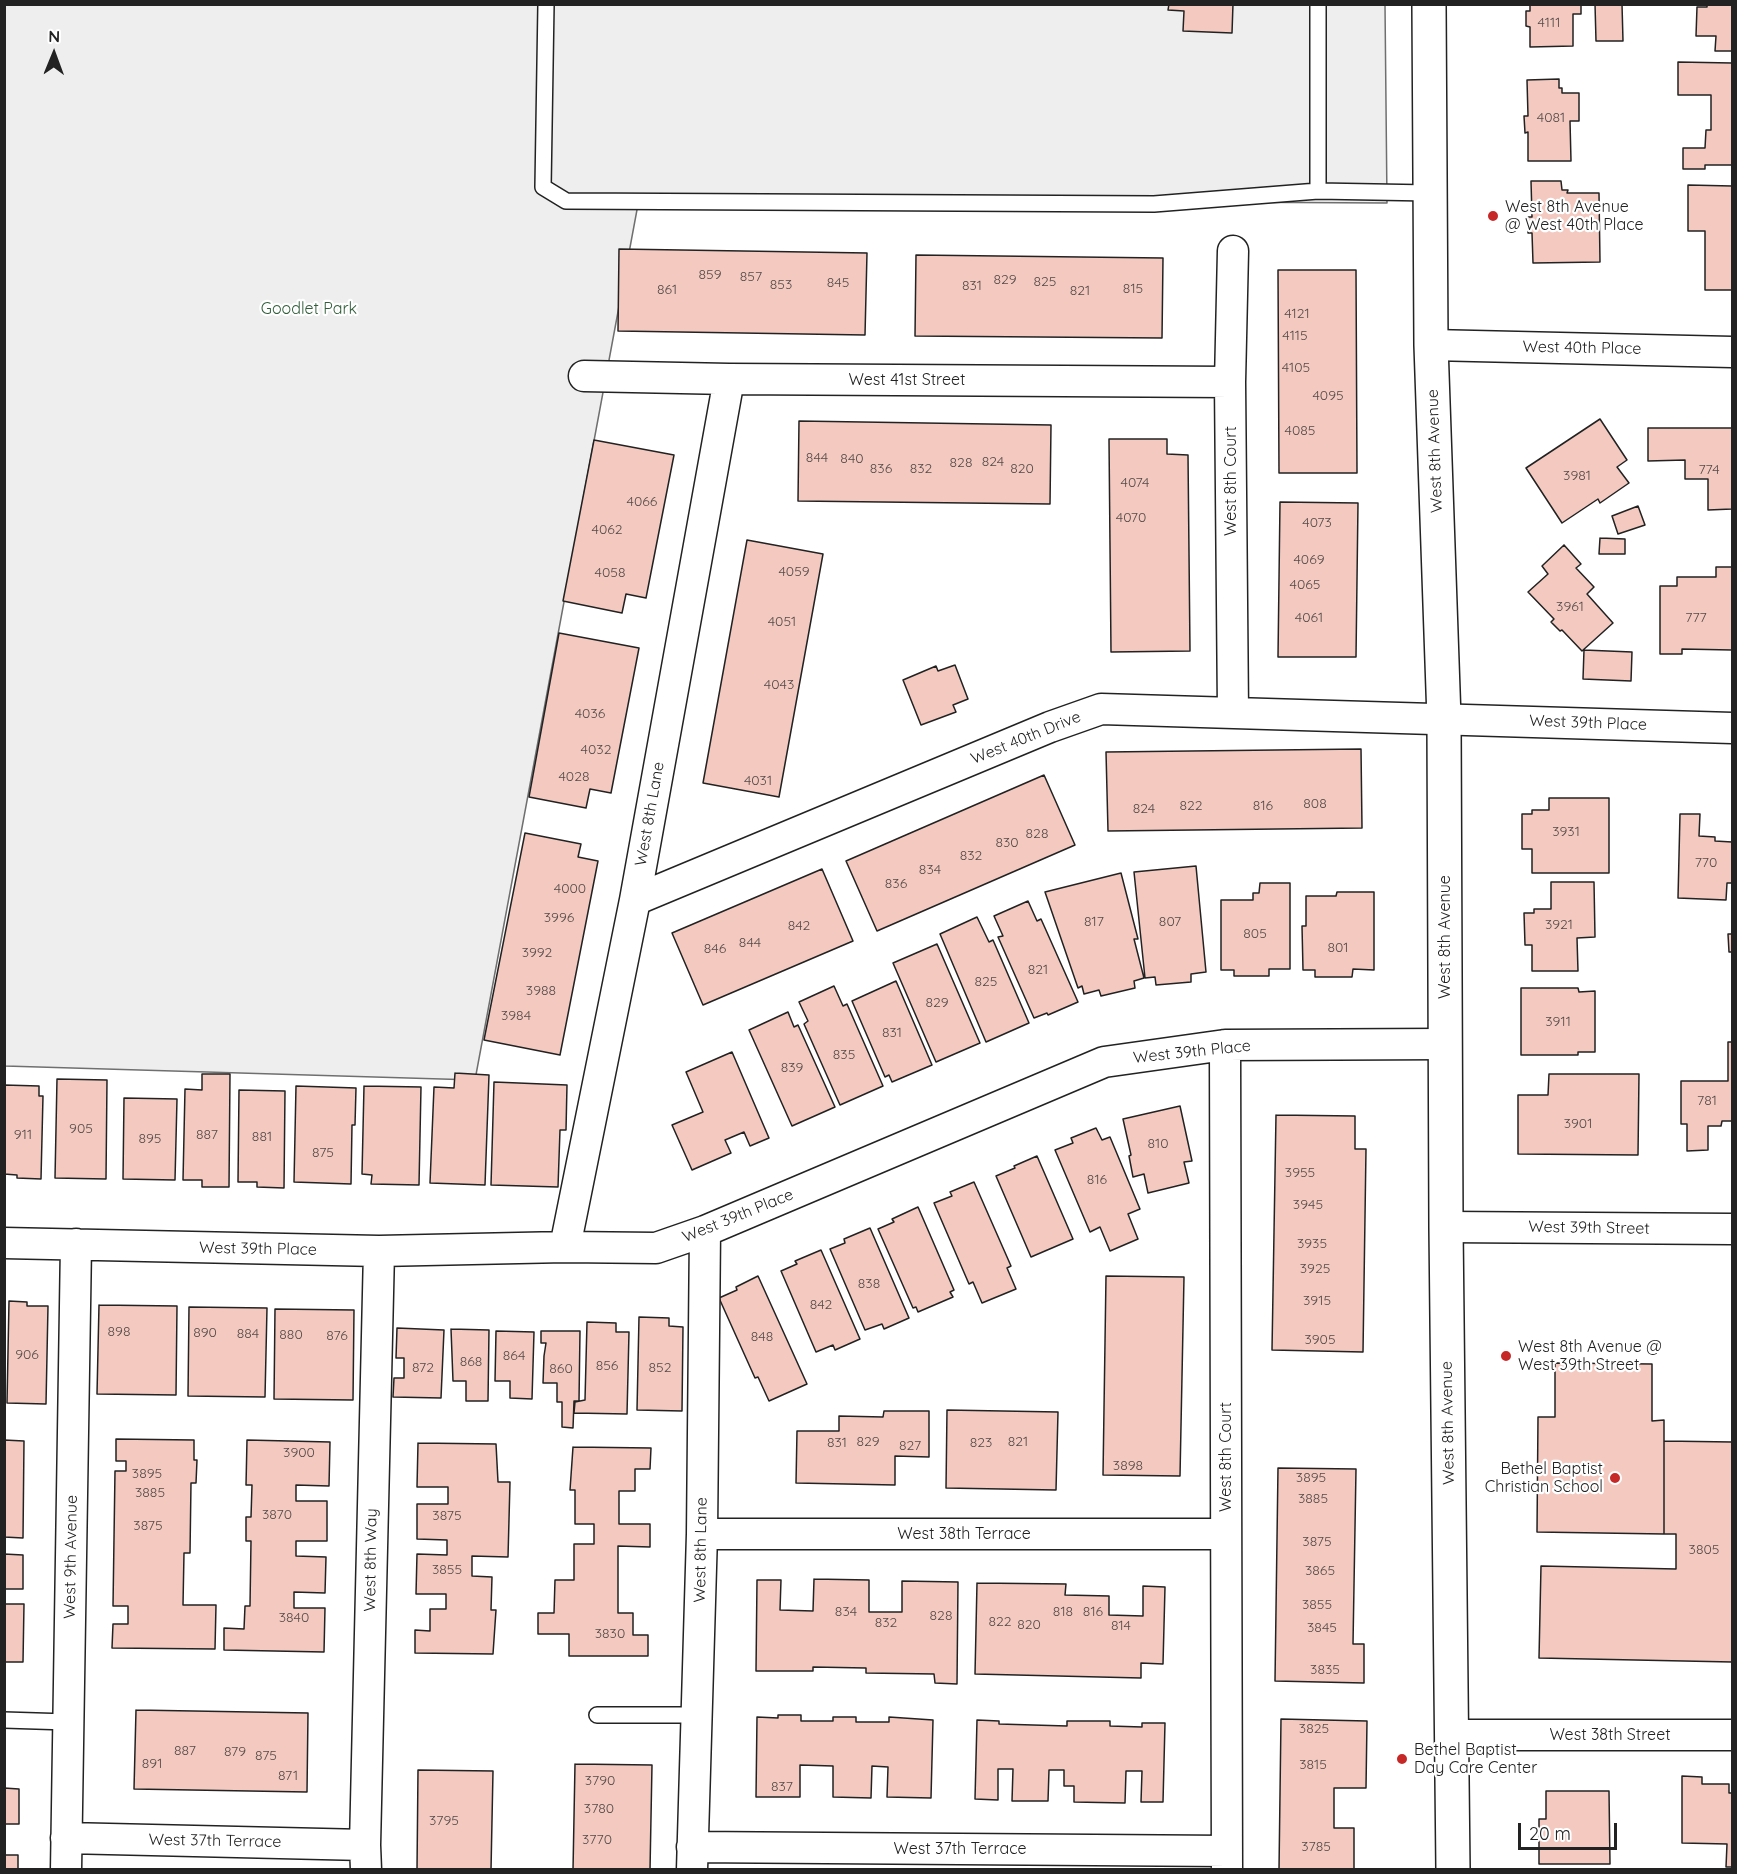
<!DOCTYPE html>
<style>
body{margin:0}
#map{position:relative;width:1737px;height:1874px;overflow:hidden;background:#fff;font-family:Quicksand,sans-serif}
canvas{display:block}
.frame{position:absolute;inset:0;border:6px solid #222;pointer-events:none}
.north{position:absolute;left:24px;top:24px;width:60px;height:60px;-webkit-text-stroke:4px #fff;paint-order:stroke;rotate:1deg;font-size:16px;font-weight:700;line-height:24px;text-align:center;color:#222}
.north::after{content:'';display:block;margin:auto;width:21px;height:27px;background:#222;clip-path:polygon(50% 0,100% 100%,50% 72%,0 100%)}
.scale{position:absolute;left:1518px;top:1823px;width:99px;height:27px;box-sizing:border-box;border:3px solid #222;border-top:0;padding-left:8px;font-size:18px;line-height:21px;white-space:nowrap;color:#222;-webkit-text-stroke:4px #fff;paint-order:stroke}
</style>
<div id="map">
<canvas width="1737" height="1874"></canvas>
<div class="frame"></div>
<div class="north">N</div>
<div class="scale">20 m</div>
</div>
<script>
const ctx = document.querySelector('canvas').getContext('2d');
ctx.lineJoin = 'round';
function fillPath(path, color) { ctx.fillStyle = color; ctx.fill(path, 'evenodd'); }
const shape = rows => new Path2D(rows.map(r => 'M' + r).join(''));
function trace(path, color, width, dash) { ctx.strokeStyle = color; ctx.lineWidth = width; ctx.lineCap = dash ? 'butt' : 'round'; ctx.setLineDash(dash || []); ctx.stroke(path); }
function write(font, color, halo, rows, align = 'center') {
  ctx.font = font + ' Quicksand,sans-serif'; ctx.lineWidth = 4.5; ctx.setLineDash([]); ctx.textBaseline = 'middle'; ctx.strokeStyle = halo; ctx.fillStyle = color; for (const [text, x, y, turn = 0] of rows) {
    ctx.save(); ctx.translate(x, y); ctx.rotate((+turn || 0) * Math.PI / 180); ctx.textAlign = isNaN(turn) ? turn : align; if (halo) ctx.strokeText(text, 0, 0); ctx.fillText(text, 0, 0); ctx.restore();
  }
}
const green = shape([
 [5,5,1385,5,1387,203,639,199,475,1080,5,1066,5,5]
]);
fillPath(green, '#eee');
trace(green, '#6f6f6f', 1.5);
const building = shape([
 [1169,4,1233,4,1232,33,1183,31,1184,11,1168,10,1169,4],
 [1530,4,1581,4,1581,14,1573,14,1573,46,1530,47,1530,27,1526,26,1526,11,1530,11,1530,4],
 [1595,4,1622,4,1623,41,1596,41,1595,4],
 [1707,4,1732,4,1732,51,1715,51,1716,36,1696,36,1697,7,1707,7,1707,4],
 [1678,62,1732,63,1732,165,1705,165,1705,169,1683,169,1683,148,1705,148,1706,130,1711,130,1711,95,1678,95,1678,62],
 [1559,79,1559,88,1562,88,1562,93,1579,93,1579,121,1570,121,1571,161,1528,161,1528,132,1525,133,1524,116,1528,116,1527,80,1559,79],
 [1531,181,1561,181,1562,190,1568,190,1567,193,1599,193,1600,262,1533,263,1532,233,1528,233,1528,217,1532,217,1531,181],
 [1688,185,1732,186,1732,290,1705,290,1705,231,1688,231,1688,185],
 [619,249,867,253,865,335,618,331,619,249],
 [916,255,1163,258,1162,338,915,336,916,255],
 [1278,270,1356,270,1357,473,1279,473,1278,270],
 [1600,419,1627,460,1617,467,1629,483,1600,503,1598,499,1562,523,1526,468,1600,419],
 [799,421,1051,425,1050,504,798,501,799,421],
 [1648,428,1732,428,1732,509,1708,510,1708,479,1685,479,1685,460,1648,461,1648,428],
 [1109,439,1167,439,1167,454,1188,455,1190,651,1111,652,1109,439],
 [594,440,674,455,646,598,626,594,622,613,563,601,594,440],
 [1280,502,1358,503,1356,657,1278,657,1280,502],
 [1638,506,1645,525,1618,534,1612,516,1638,506],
 [1600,538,1625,539,1625,554,1599,554,1600,538],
 [747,540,823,554,779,797,703,783,747,540],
 [1564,545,1581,564,1576,568,1594,587,1587,594,1613,623,1582,651,1562,630,1560,631,1551,622,1554,619,1528,592,1548,574,1542,566,1564,545],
 [1716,567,1732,567,1732,650,1682,649,1682,654,1660,654,1660,586,1677,586,1677,577,1716,577,1716,567],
 [559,633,639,648,611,793,590,789,586,808,529,797,559,633],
 [1584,650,1632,652,1631,681,1583,679,1584,650],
 [955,665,968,699,953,705,956,712,921,725,903,680,936,666,938,671,955,665],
 [1361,749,1362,828,1108,831,1106,752,1361,749],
 [1044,775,1075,845,877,931,846,861,1044,775],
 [1549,798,1609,798,1609,873,1532,873,1532,849,1522,849,1522,814,1532,814,1532,810,1549,810,1549,798],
 [1680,814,1700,814,1699,836,1715,837,1715,841,1732,842,1732,883,1727,883,1726,900,1678,898,1680,814],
 [525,833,581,844,578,857,598,861,560,1055,484,1040,525,833],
 [1196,866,1206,972,1191,974,1191,982,1156,985,1155,977,1145,978,1134,872,1196,866],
 [822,869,853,941,703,1005,672,933,822,869],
 [1121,873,1138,939,1134,939,1144,978,1134,981,1135,988,1101,996,1099,990,1084,994,1082,986,1078,988,1045,892,1121,873],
 [1551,882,1594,882,1595,937,1577,938,1578,971,1532,971,1532,945,1525,945,1524,913,1534,913,1534,909,1551,909,1551,882],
 [1260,883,1290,883,1290,969,1269,969,1269,976,1234,976,1234,970,1221,970,1221,900,1253,900,1253,893,1259,893,1260,883],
 [1337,892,1374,892,1374,970,1353,969,1352,977,1315,977,1315,970,1303,970,1302,926,1306,926,1306,896,1336,896,1337,892],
 [1028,901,1037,921,1041,919,1078,1002,1048,1015,1047,1013,1034,1018,998,937,1003,936,994,916,1028,901],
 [977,917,989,942,993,940,1029,1023,986,1042,940,934,977,917],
 [1728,934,1732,934,1732,952,1729,952,1728,934],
 [937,944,980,1043,936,1062,893,963,937,944],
 [896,981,932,1065,892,1082,889,1075,885,1077,852,1001,896,981],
 [834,986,843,1006,847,1004,883,1086,840,1105,804,1024,808,1021,799,1002,834,986],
 [1521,988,1578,988,1579,992,1595,991,1595,1052,1578,1052,1578,1055,1521,1055,1521,988],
 [788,1012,794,1027,798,1025,835,1107,792,1126,749,1030,788,1012],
 [1728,1042,1732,1042,1732,1121,1722,1121,1721,1126,1708,1126,1708,1150,1687,1151,1687,1124,1681,1124,1681,1081,1728,1081,1728,1042],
 [732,1052,769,1138,750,1146,744,1132,725,1140,731,1153,692,1170,672,1125,703,1112,686,1072,732,1052],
 [455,1073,489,1075,485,1185,430,1183,434,1087,454,1088,455,1073],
 [202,1074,230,1074,229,1187,202,1187,202,1180,183,1180,185,1089,202,1090,202,1074],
 [1549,1074,1639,1074,1638,1155,1518,1154,1518,1095,1548,1095,1549,1074],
 [57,1079,107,1080,106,1179,55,1178,57,1079],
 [494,1082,567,1085,566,1130,560,1130,558,1187,491,1185,494,1082],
 [4,1085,39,1086,39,1096,43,1096,41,1179,17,1178,17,1175,4,1174,4,1085],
 [296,1086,356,1088,355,1125,352,1125,351,1184,294,1182,296,1086],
 [364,1086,421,1087,419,1185,371,1184,372,1175,362,1174,364,1086],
 [239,1090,285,1091,284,1188,257,1187,257,1182,238,1182,239,1090],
 [124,1098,177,1099,175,1180,123,1179,124,1098],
 [1180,1106,1192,1161,1184,1162,1189,1183,1148,1193,1144,1174,1133,1177,1129,1156,1131,1155,1123,1119,1180,1106],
 [1276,1115,1355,1116,1355,1149,1366,1149,1363,1352,1272,1350,1276,1115],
 [1096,1128,1102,1140,1110,1137,1140,1209,1128,1214,1138,1239,1110,1251,1100,1227,1090,1232,1055,1150,1073,1143,1071,1138,1096,1128],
 [1037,1156,1073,1239,1031,1257,996,1176,1015,1168,1014,1166,1037,1156],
 [974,1182,1011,1266,1007,1268,1016,1289,982,1303,973,1282,969,1284,934,1203,952,1196,950,1192,974,1182],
 [918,1207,954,1290,950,1292,953,1297,918,1312,916,1307,913,1308,878,1229,894,1222,892,1219,918,1207],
 [870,1228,909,1318,884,1329,882,1324,865,1330,830,1249,845,1243,844,1239,870,1228],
 [821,1250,860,1339,835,1350,833,1345,816,1352,781,1271,797,1264,795,1261,821,1250],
 [758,1276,807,1384,769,1401,758,1377,755,1378,719,1298,737,1290,736,1287,758,1276],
 [1106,1276,1184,1277,1180,1476,1103,1475,1106,1276],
 [9,1301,27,1302,27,1306,48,1306,46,1404,7,1403,9,1301],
 [99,1305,177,1306,176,1395,97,1394,99,1305],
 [189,1307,267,1308,265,1397,188,1396,189,1307],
 [275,1309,354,1310,353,1400,274,1399,275,1309],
 [639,1317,669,1318,669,1326,683,1327,682,1411,637,1410,639,1317],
 [587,1322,616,1323,616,1332,629,1332,627,1414,574,1413,575,1402,585,1400,587,1322],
 [397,1328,444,1330,441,1398,393,1397,394,1378,404,1378,404,1358,396,1358,397,1328],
 [451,1329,489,1330,488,1401,466,1401,466,1381,453,1381,451,1329],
 [496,1331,534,1332,532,1399,510,1398,510,1381,495,1381,496,1331],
 [541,1331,580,1331,579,1401,574,1401,573,1428,562,1427,562,1402,557,1402,557,1383,543,1383,544,1356,546,1343,541,1343,541,1331],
 [1555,1363,1652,1364,1652,1421,1664,1420,1664,1534,1537,1532,1538,1417,1555,1417,1555,1363],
 [947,1410,1058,1412,1056,1490,946,1488,947,1410],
 [884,1411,929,1411,929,1457,895,1456,895,1485,796,1483,797,1431,839,1431,839,1416,883,1417,884,1411],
 [116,1439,194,1440,194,1460,197,1460,196,1483,191,1483,190,1553,184,1553,183,1605,216,1605,215,1649,112,1648,113,1624,128,1624,128,1606,113,1606,115,1471,126,1471,126,1461,116,1461,116,1439],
 [4,1440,24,1441,23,1538,4,1537,4,1440],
 [247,1440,330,1442,329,1486,296,1485,296,1501,327,1501,327,1541,296,1541,296,1556,326,1557,325,1593,294,1592,294,1608,325,1608,324,1652,224,1650,224,1628,244,1629,245,1606,250,1606,251,1541,246,1541,246,1517,251,1517,252,1485,246,1485,247,1440],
 [1664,1441,1732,1442,1732,1662,1539,1658,1541,1566,1676,1569,1676,1534,1664,1534,1664,1441],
 [418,1443,496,1444,498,1482,510,1482,508,1557,472,1556,472,1576,492,1577,491,1610,496,1610,493,1654,415,1653,415,1630,430,1631,430,1609,446,1609,446,1594,416,1594,417,1554,447,1555,447,1540,417,1539,417,1504,448,1504,448,1487,417,1487,418,1443],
 [573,1447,651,1448,650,1469,635,1469,635,1491,619,1491,619,1524,650,1524,650,1547,618,1546,618,1613,633,1613,633,1635,648,1635,648,1656,569,1656,569,1634,538,1634,538,1613,554,1613,555,1580,574,1580,574,1544,594,1544,594,1524,575,1524,575,1490,570,1490,573,1447],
 [1278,1468,1356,1469,1353,1644,1364,1644,1364,1683,1275,1681,1278,1468],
 [4,1554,23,1555,23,1589,4,1589,4,1554],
 [814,1579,869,1580,869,1612,902,1612,902,1581,958,1582,957,1684,935,1683,934,1674,866,1673,866,1668,813,1667,813,1671,756,1671,757,1580,781,1580,780,1610,813,1611,814,1579],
 [977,1583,1066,1584,1065,1595,1109,1596,1109,1615,1143,1616,1143,1586,1165,1587,1163,1664,1141,1663,1141,1678,975,1674,977,1583],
 [4,1604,24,1604,23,1662,4,1662,4,1604],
 [136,1710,308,1713,307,1792,134,1789,136,1710],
 [778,1715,801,1715,801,1721,833,1721,833,1717,856,1717,856,1722,889,1722,889,1717,933,1720,931,1798,887,1797,888,1767,872,1766,871,1798,833,1797,833,1766,800,1765,800,1797,756,1797,757,1717,778,1718,778,1715],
 [1281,1719,1367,1721,1366,1788,1334,1788,1334,1828,1354,1828,1354,1870,1279,1870,1281,1719],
 [977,1720,999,1721,999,1724,1067,1726,1067,1721,1110,1721,1110,1726,1142,1727,1142,1723,1165,1723,1163,1802,1141,1802,1142,1771,1126,1771,1125,1803,1074,1802,1074,1786,1064,1786,1064,1770,1049,1770,1048,1801,1012,1801,1013,1769,998,1769,998,1800,975,1799,977,1720],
 [575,1764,652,1765,650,1870,573,1870,575,1764],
 [418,1770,493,1771,491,1870,417,1870,418,1770],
 [1682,1776,1702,1777,1702,1784,1729,1784,1729,1793,1732,1793,1732,1867,1726,1867,1727,1844,1682,1843,1682,1776],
 [4,1788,19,1789,19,1824,4,1824,4,1788],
 [1546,1791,1609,1791,1610,1864,1539,1864,1539,1819,1546,1819,1546,1791],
 [4,1855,18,1855,18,1870,4,1870,4,1855]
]);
fillPath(building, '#f3c9c0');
trace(building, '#222', 1.5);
const lane = shape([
 [546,4,543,187,566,201,1154,204,1318,191,1430,193],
 [1318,191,1318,4],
 [597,1715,696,1715],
 [4,1720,68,1722]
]);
const street = shape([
 [1431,345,1732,352],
 [584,376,729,379,1230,382],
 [1233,712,1230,382,1233,251],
 [635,900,1050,727,1101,709,1732,728],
 [1225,1045,1227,1870],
 [1446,1227,1732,1229],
 [4,1243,379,1251,565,1247,656,1248,705,1231,1104,1062,1225,1045,1445,1044],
 [565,1247,635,900,729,379],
 [702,1534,1226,1534],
 [1452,1735,1732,1735],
 [66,1838,365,1845],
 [692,1847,1227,1851],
 [66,1870,76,1244],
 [366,1870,365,1845,379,1251],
 [692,1870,702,1534,705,1231]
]);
const secondary = shape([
 [1429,4,1431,345,1444,719,1446,1227,1453,1870]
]);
trace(lane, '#222', 18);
trace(street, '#222', 33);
trace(secondary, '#222', 36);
trace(lane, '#fff', 15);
trace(street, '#fff', 30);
trace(secondary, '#fff', 33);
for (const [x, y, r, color] of [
 [1493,216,6,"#c62828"],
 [1506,1356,6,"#c62828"],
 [1615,1478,6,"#c62828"],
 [1402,1759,6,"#c62828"]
]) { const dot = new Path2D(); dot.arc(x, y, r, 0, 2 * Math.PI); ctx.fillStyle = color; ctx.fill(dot); trace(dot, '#fff', 2); }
write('14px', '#564c4a', null, [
 ["4111",1549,23],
 ["4081",1551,118],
 ["859",710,275],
 ["857",751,277],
 ["829",1005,280],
 ["825",1045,282],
 ["845",838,283],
 ["853",781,285],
 ["831",972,286],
 ["815",1133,289],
 ["861",667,290],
 ["821",1080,291],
 ["4121",1297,314],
 ["4115",1295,336],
 ["4105",1296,368],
 ["4095",1328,396],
 ["4085",1300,431],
 ["844",817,458],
 ["840",852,459],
 ["824",993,462],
 ["828",961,463],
 ["836",881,469],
 ["832",921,469],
 ["820",1022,469],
 ["774",1709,470],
 ["3981",1577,476],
 ["4074",1135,483],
 ["4066",642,502],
 ["4070",1131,518],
 ["4073",1317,523],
 ["4062",607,530],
 ["4069",1309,560],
 ["4059",794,572],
 ["4058",610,573],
 ["4065",1305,585],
 ["3961",1570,607],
 ["4061",1309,618],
 ["777",1696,618],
 ["4051",782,622],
 ["4043",779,685],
 ["4036",590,714],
 ["4032",596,750],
 ["4028",574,777],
 ["4031",758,781],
 ["808",1315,804],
 ["822",1191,806],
 ["816",1263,806],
 ["824",1144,809],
 ["3931",1566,832],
 ["828",1037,834],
 ["830",1007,843],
 ["832",971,856],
 ["770",1706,863],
 ["834",930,870],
 ["836",896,884],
 ["4000",570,889],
 ["3996",559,918],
 ["817",1094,922],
 ["807",1170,922],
 ["3921",1559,925],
 ["842",799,926],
 ["805",1255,934],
 ["844",750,943],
 ["801",1338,948],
 ["846",715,949],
 ["3992",537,953],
 ["821",1038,970],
 ["825",986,982],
 ["3988",541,991],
 ["829",937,1003],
 ["3984",516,1016],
 ["3911",1558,1022],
 ["831",892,1033],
 ["835",844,1055],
 ["839",792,1068],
 ["781",1707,1101],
 ["3901",1578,1124],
 ["905",81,1129],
 ["911",23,1135],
 ["887",207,1135],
 ["881",262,1137],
 ["895",150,1139],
 ["810",1158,1144],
 ["875",323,1153],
 ["3955",1300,1173],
 ["816",1097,1180],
 ["3945",1308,1205],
 ["3935",1312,1244],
 ["3925",1315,1269],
 ["838",869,1284],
 ["3915",1317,1301],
 ["842",821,1305],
 ["898",119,1332],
 ["890",205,1333],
 ["884",248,1334],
 ["880",291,1335],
 ["876",337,1336],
 ["848",762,1337],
 ["3905",1320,1340],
 ["906",27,1355],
 ["864",514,1356],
 ["868",471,1362],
 ["856",607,1366],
 ["872",423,1368],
 ["852",660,1368],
 ["860",561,1369],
 ["829",868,1442],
 ["821",1018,1442],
 ["831",837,1443],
 ["823",981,1443],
 ["827",910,1446],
 ["3900",299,1453],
 ["3898",1128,1466],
 ["3895",147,1474],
 ["3895",1311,1478],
 ["3885",150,1493],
 ["3885",1313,1499],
 ["3870",277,1515],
 ["3875",447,1516],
 ["3875",148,1526],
 ["3875",1317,1542],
 ["3805",1704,1550],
 ["3855",447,1570],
 ["3865",1320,1571],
 ["3855",1317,1605],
 ["834",846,1612],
 ["818",1063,1612],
 ["816",1093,1612],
 ["828",941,1616],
 ["3840",294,1618],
 ["822",1000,1622],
 ["832",886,1623],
 ["820",1029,1625],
 ["814",1121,1626],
 ["3845",1322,1628],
 ["3830",610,1634],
 ["3835",1325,1670],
 ["3825",1314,1729],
 ["887",185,1751],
 ["879",235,1752],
 ["875",266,1756],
 ["891",152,1764],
 ["3815",1313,1765],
 ["871",288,1776],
 ["3790",600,1781],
 ["837",782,1787],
 ["3780",599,1809],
 ["3795",444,1821],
 ["3770",597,1840],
 ["3785",1316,1847]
]);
write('16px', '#222', '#fff', [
 ["West 8th Avenue",1505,207],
 ["@ West 40th Place",1505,225],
 ["West 8th Avenue @",1518,1347],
 ["West 39th Street",1518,1365],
 ["Bethel Baptist",1603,1469,"right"],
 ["Christian School",1603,1487,"right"],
 ["Bethel Baptist",1414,1750],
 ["Day Care Center",1414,1768]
], 'left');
write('16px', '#2f5e38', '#fff', [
 ["Goodlet Park",309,309]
]);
write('16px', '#222', '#fff', [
 ["West 40th Place",1582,348,1],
 ["West 41st Street",907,380],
 ["West 8th Avenue",1435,451,-92],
 ["West 8th Court",1231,481,-90],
 ["West 39th Place",1588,723,2],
 ["West 40th Drive",1026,738,-22],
 ["West 8th Lane",650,814,-80],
 ["West 8th Avenue",1445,937,-90],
 ["West 39th Place",1192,1052,-6],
 ["West 39th Place",738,1216,-22],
 ["West 39th Street",1589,1228,1],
 ["West 39th Place",258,1249,1],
 ["West 8th Avenue",1448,1423,-91],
 ["West 8th Court",1226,1457,-90],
 ["West 38th Terrace",964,1534],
 ["West 8th Lane",701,1550,-89],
 ["West 9th Avenue",71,1557,-89],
 ["West 8th Way",371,1560,-89],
 ["West 38th Street",1610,1735],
 ["West 37th Terrace",215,1841,1],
 ["West 37th Terrace",960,1849]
]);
</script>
